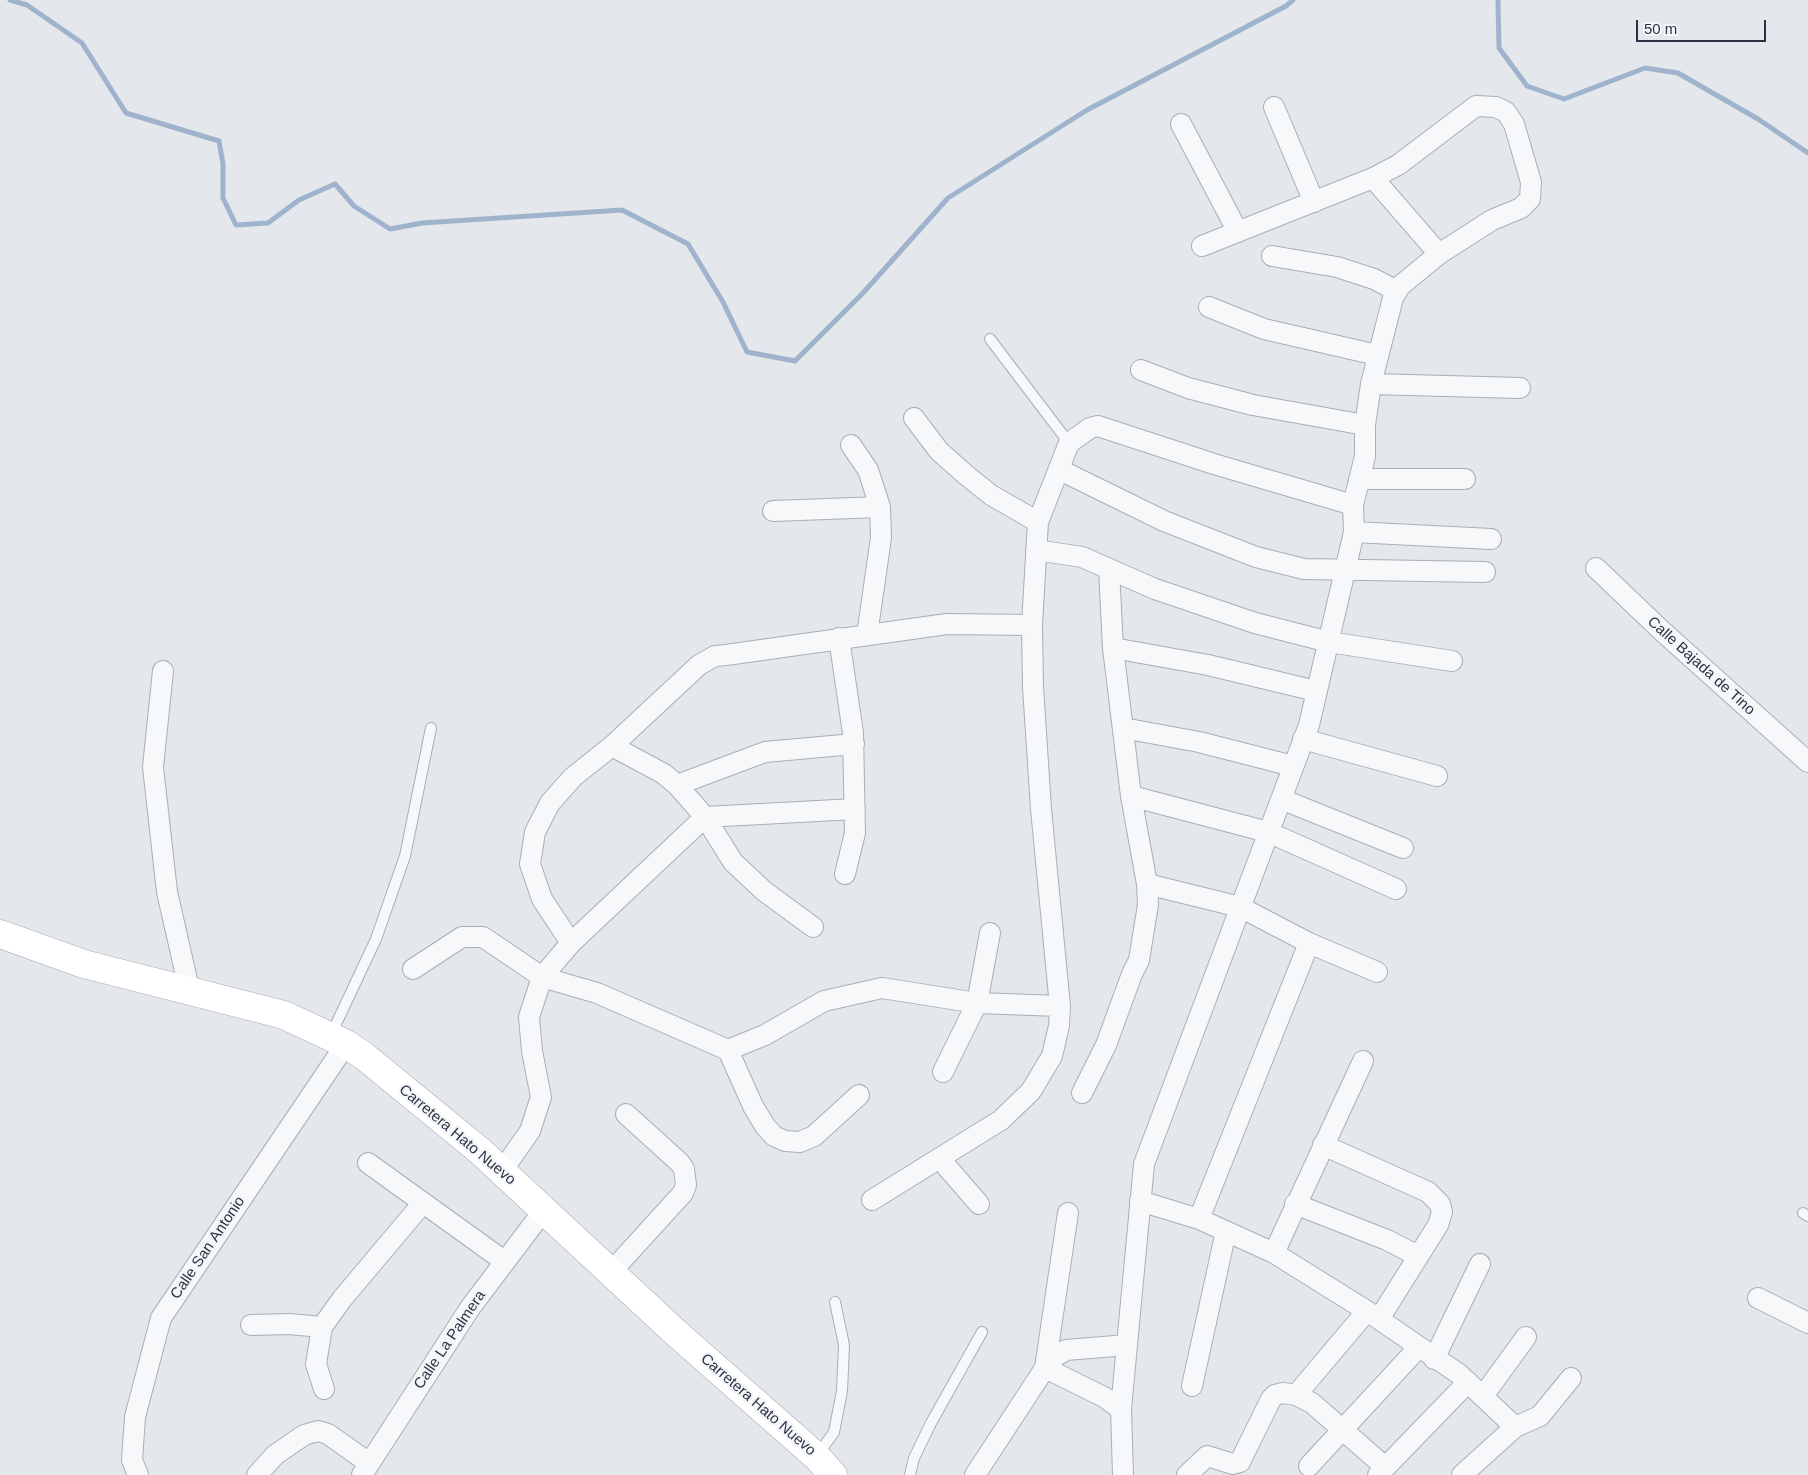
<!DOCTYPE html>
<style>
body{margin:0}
#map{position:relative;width:1808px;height:1475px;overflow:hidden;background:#e4e7ec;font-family:Arial,sans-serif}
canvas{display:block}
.scale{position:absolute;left:1636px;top:20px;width:130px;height:22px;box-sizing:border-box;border:2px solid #2b3445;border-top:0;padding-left:6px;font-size:15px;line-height:18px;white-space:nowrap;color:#2b3445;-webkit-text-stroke:4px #f4f6f9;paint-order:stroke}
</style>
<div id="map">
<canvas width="1808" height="1475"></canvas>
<div class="scale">50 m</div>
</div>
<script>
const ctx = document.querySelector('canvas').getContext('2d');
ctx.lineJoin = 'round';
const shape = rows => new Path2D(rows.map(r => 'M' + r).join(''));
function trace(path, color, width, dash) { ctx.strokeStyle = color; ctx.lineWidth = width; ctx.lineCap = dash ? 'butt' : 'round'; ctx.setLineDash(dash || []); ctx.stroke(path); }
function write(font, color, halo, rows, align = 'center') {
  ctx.font = font + ' Arial,sans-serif'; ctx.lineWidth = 5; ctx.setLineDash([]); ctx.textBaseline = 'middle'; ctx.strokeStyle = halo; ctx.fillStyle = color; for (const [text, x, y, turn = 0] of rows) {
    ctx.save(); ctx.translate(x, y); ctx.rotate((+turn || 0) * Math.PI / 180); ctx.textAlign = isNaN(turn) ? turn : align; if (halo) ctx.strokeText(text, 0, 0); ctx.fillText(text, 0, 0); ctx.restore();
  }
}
trace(shape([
 [10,0,27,5,82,43,126,113,219,141,223,164,223,198,236,225,268,223,299,200,335,184,354,206,390,229,422,223,622,210,688,244,723,302,747,352,795,361,863,293,948,198,1087,110,1286,6,1293,0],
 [1498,0,1499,48,1527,86,1564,99,1645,68,1678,73,1758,119,1808,153]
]), '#9fb4cc', 5);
const lane = shape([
 [990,339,1069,443],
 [330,1037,376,939,405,856,431,728],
 [1803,1213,1808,1216],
 [817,1456,834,1432,842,1391,844,1345,835,1302],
 [910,1475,914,1458,931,1423,982,1332]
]);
const street = shape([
 [1274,107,1314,202],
 [1181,124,1238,232],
 [1373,178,1439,254],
 [1272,256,1337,267,1374,279,1397,291],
 [1209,307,1264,329,1377,355],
 [1141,370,1188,388,1253,405,1365,425],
 [1371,384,1520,388],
 [914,418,939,451,966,475,991,495,1038,522],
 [851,445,868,470,880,507,881,538,867,635],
 [1060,470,1164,521,1256,557,1304,569,1485,572],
 [1361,479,1465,479],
 [773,511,880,507],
 [1354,532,1491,539],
 [1036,550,1082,557,1155,589,1255,623,1329,642,1452,661],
 [1596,568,1662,631,1808,762],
 [839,638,853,733,855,833,845,874],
 [1113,648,1208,665,1316,691],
 [163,671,153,767,167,892,190,993],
 [1123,728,1199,742,1293,766],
 [1303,739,1437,776],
 [677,785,765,752,854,744],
 [1131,796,1268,832,1396,889],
 [1281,799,1403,848],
 [1147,884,1240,907,1309,943,1377,972],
 [813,927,764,891,733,862,705,817,855,809],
 [571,943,542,899,530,864,535,832,550,803,573,777,612,746,699,665,715,656,726,655,947,624,1032,625],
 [413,969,462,937,483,937,542,977,597,993,728,1050,753,1106,765,1126,774,1136,785,1141,800,1142,814,1136,859,1095],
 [728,1050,765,1035,824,1001,882,988,977,1003,1060,1006],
 [943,1072,977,1003,990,933],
 [1082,1093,1106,1045,1132,974,1139,960,1148,905,1147,884,1131,796,1113,648,1109,570],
 [1323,1145,1428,1192,1440,1204,1442,1212,1438,1225,1379,1319],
 [940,1159,979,1204],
 [368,1163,504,1261],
 [502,1171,530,1131,541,1097,532,1051,529,1017,542,977,571,943,705,817,677,785,664,774,612,746],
 [872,1200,1001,1120,1031,1091,1052,1056,1059,1026,1060,1006,1041,809,1033,687,1032,625,1038,522,1069,443,1090,428,1098,426,1214,464,1353,505],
 [1140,1201,1199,1219,1274,1253,1367,1311,1459,1374,1515,1427,1462,1475],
 [1295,1204,1387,1240,1418,1256],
 [1068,1213,1045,1368,1104,1397,1121,1409],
 [1199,1219,1309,943],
 [1274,1253,1363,1061],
 [611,1272,683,1193,686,1185,684,1169,680,1163,626,1114],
 [1758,1298,1808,1323],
 [251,1325,289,1324,322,1327],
 [1434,1359,1480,1264],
 [1192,1386,1226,1231],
 [324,1389,316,1364,322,1327,342,1299,422,1204],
 [1296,1395,1367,1311],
 [1483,1396,1526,1337],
 [1515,1427,1540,1416,1571,1378],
 [1309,1466,1419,1347],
 [138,1475,132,1460,135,1417,161,1318,346,1044],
 [257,1475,275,1455,304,1435,318,1431,328,1434,369,1463],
 [362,1475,470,1308,544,1210],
 [975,1475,1045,1368,1056,1356,1066,1350,1127,1345,1144,1164,1309,725,1354,532,1353,505,1365,456,1365,425,1371,384,1393,298,1400,286,1439,254,1492,220,1521,208,1530,199,1531,182,1514,124,1506,112,1496,107,1476,106,1398,165,1373,178,1202,246],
 [1123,1475,1121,1409,1127,1345],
 [1187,1475,1207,1456,1233,1464,1240,1462,1271,1399,1275,1395,1283,1393,1296,1395,1312,1403,1385,1467],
 [1378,1475,1468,1382]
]);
const secondary = shape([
 [0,934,84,964,284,1015,346,1044,364,1056,480,1151,675,1332,817,1457,833,1475]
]);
trace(lane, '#a9aeb7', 12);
trace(street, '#a9aeb7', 22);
trace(secondary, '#a9aeb7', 29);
trace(lane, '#f7f8fa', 10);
trace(street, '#f7f8fa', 20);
trace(secondary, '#fff', 28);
write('15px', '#2b3445', '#f4f6f9', [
 ["Calle Bajada de Tino",1701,666,42],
 ["Carretera Hato Nuevo",457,1135,40],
 ["Calle San Antonio",208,1248,-56],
 ["Calle La Palmera",450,1340,-56],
 ["Carretera Hato Nuevo",758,1405,41]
]);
</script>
